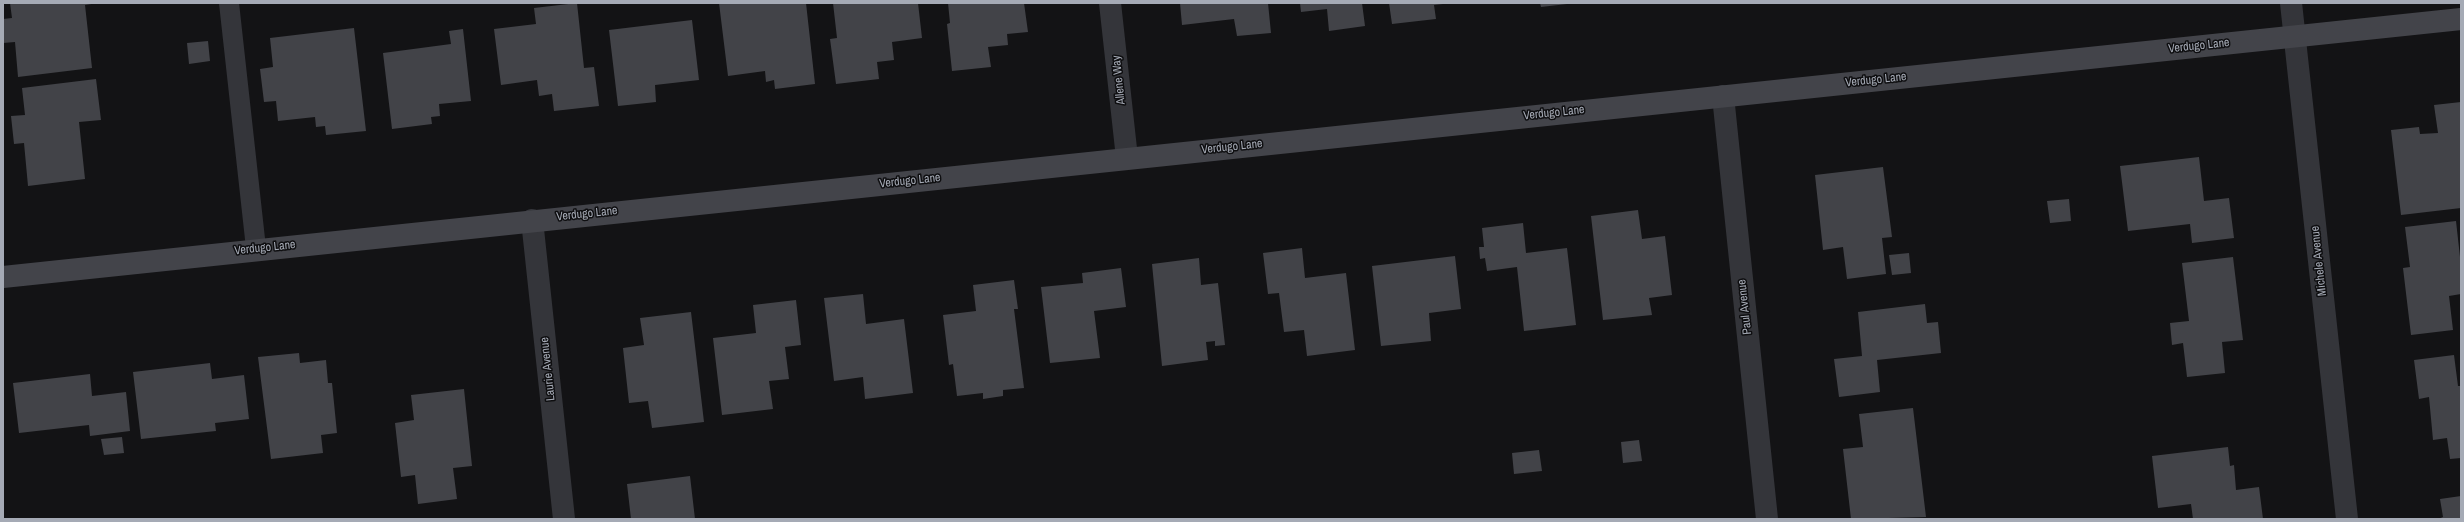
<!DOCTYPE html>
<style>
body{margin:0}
#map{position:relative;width:2464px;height:522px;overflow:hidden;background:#131315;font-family:"Archivo Narrow",sans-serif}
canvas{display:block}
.frame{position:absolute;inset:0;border:4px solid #a5aab5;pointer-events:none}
</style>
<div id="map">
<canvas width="2464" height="522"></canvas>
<div class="frame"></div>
</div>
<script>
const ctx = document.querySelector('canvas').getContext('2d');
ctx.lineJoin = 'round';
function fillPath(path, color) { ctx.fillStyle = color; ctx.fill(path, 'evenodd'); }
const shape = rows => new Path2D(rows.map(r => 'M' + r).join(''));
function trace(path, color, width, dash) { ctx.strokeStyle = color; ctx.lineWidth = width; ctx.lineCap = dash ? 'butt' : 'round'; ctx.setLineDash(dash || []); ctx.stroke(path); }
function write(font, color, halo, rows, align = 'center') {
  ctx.font = font + ' "Archivo Narrow",sans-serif'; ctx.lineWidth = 3; ctx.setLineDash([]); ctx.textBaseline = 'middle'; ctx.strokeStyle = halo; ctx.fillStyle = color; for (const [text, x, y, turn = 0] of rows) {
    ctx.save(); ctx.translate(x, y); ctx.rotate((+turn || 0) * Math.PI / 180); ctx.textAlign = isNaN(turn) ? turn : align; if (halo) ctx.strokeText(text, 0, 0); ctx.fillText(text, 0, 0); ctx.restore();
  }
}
fillPath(shape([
 [10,3,98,3,85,5,92,68,18,77,15,42,3,43,3,19,12,18],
 [577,3,584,68,594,67,599,106,554,111,552,94,539,96,537,80,501,85,494,29,536,24,534,8],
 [719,3,806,3,815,84,775,89,774,80,766,82,765,71,728,76],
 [833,3,918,3,922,38,892,42,894,60,877,62,879,79,836,84,830,39,837,38],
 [948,3,1024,3,1028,32,1007,34,1008,45,988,47,991,67,952,71,947,24,950,23],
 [1180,3,1268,3,1271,33,1237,36,1234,19,1182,25],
 [1300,3,1362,3,1365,26,1329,31,1327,9,1301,12],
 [1389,3,1443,3,1443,4,1434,5,1436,19,1392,24],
 [1540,3,1567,3,1567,4,1541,7],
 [692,20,699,80,655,85,656,102,618,106,609,30],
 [354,28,366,131,326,135,325,126,316,127,315,117,278,121,276,101,264,102,260,69,273,67,270,38],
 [463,29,471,101,439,104,440,116,431,117,432,124,392,129,383,53,451,44,449,31],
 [208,41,210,61,189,64,187,43],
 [96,79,101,120,79,122,85,179,28,186,24,143,14,144,11,116,25,115,22,88],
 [2461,102,2461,208,2401,215,2391,130,2419,127,2420,134,2438,133,2434,105],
 [2199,157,2204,201,2229,198,2234,238,2192,243,2190,224,2128,231,2120,166],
 [1883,167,1892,237,1882,238,1886,274,1847,279,1843,247,1823,250,1815,175],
 [2069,199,2071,221,2050,223,2047,201],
 [1638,210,1642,239,1665,236,1672,295,1649,298,1652,315,1603,320,1591,216],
 [2456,221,2461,266,2461,294,2449,296,2453,330,2411,335,2403,268,2410,267,2405,227],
 [1523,223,1526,253,1567,248,1576,325,1524,331,1517,267,1487,271,1485,258,1480,259,1479,247,1484,247,1482,228],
 [1302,248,1305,278,1346,273,1355,350,1307,356,1304,330,1284,332,1279,293,1268,294,1263,253],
 [1909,253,1911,273,1892,275,1889,255],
 [1455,256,1461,309,1429,313,1431,341,1381,346,1372,266],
 [2233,257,2243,340,2222,342,2225,373,2187,377,2183,343,2172,345,2170,323,2189,321,2182,263],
 [1199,258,1201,285,1218,283,1225,345,1215,346,1215,341,1206,342,1208,360,1162,366,1152,264],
 [1121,268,1126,307,1094,311,1100,358,1050,363,1041,287,1083,283,1082,273],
 [1014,280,1018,309,1014,309,1024,388,1003,390,1003,396,983,399,983,393,957,396,953,364,949,365,943,315,976,311,973,285],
 [863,294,866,324,904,319,913,393,865,399,863,377,834,381,824,298],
 [796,300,801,345,785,347,789,379,769,381,773,409,722,415,713,338,756,333,753,305],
 [1925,304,1927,323,1938,322,1941,353,1877,360,1880,392,1839,397,1834,359,1862,356,1858,312],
 [691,312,704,422,652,428,648,401,629,403,623,348,644,345,640,318],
 [299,353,300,363,326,360,328,383,332,383,337,433,321,435,323,453,271,459,258,357],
 [2454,355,2458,386,2461,386,2461,458,2450,459,2447,438,2433,440,2429,397,2419,399,2414,360],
 [210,363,212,379,244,375,249,419,215,423,216,431,141,439,133,372],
 [90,374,92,396,126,392,130,431,90,436,89,425,19,433,13,383],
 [464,389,472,466,453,468,457,499,418,504,415,475,401,477,395,423,414,420,411,395],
 [1913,408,1926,517,1851,519,1843,449,1863,447,1859,414],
 [122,437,124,453,104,455,101,439],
 [1639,440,1642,461,1623,463,1621,442],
 [2228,447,2230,466,2234,465,2236,490,2259,487,2263,519,2193,519,2191,504,2158,508,2152,456],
 [1539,450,1542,471,1514,474,1512,453],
 [690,476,695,519,631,519,627,484],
 [2461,496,2461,519,2438,519,2443,517,2440,499]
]), '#424348');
trace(shape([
 [229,3,256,248]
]), '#34353a', 20);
trace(shape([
 [1110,3,1127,158],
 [2291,3,2347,519],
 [1723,96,1767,519],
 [532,220,564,519]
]), '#34353a', 22);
trace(shape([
 [3,277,2461,19]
]), '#43444a', 22);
write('12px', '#a5aab5', '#0e0e10', [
 ["Verdugo Lane",2199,46,-6],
 ["Allene Way",1119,80,-96],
 ["Verdugo Lane",1876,80,-6],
 ["Verdugo Lane",1554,113,-6],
 ["Verdugo Lane",1232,147,-6],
 ["Verdugo Lane",910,181,-6],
 ["Verdugo Lane",587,214,-6],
 ["Verdugo Lane",265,248,-6],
 ["Michele Avenue",2319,261,-96],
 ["Paul Avenue",1745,307,-96],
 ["Laurie Avenue",548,369,-96]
]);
</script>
